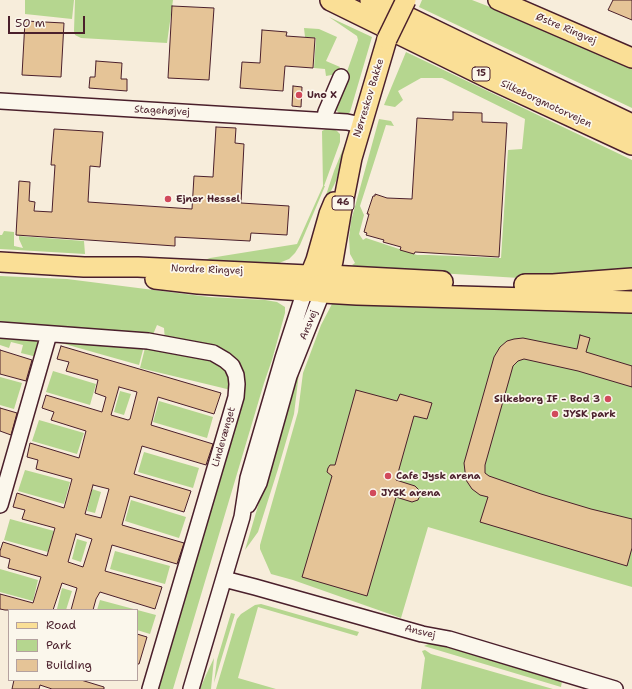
<!DOCTYPE html>
<meta charset="utf-8">
<style>
body{margin:0}
#map{position:relative;width:632px;height:689px;overflow:hidden;background:#f7eddb;font-family:"Shantell Sans",sans-serif}
canvas{display:block}
.legend{position:absolute;left:8px;top:609px;width:130px;height:72px;box-sizing:border-box;background:#fbf7ec;border:1px solid #b4a19f;margin:0;padding:5px 7px;list-style:none;font-size:12px;color:#4a1f2b}
.legend li{display:flex;align-items:center;gap:8px;height:20px}
.legend b{width:20px;border:1px solid #b4a19f}
.scale{position:absolute;left:8px;top:16px;width:77px;height:18px;box-sizing:border-box;border:2px solid #4a1f2b;border-top:0;padding-left:5px;font-size:12px;line-height:14px;white-space:nowrap;color:#4a1f2b;-webkit-text-stroke:3px #fbf7ec;paint-order:stroke}
</style>
<div id="map">
<canvas width="632" height="689"></canvas>
<ul class="legend">
<li><b style="height:5px;background:#fadf96"></b>Road</li>
<li><b style="height:11px;background:#b5d68f"></b>Park</li>
<li><b style="height:11px;background:#e5c497"></b>Building</li>
</ul>
<div class="scale">50 m</div>
</div>
<script>
const ctx = document.querySelector('canvas').getContext('2d');
ctx.lineJoin = 'round';
function fillPath(path, color) { ctx.fillStyle = color; ctx.fill(path, 'evenodd'); }
const shape = rows => new Path2D(rows.map(r => 'M' + r).join(''));
function trace(path, color, width, dash) { ctx.strokeStyle = color; ctx.lineWidth = width; ctx.lineCap = dash ? 'butt' : 'round'; ctx.setLineDash(dash || []); ctx.stroke(path); }
function write(font, color, halo, rows, align = 'center') {
  ctx.font = font + ' "Shantell Sans",sans-serif'; ctx.lineWidth = 3.5; ctx.setLineDash([]); ctx.textBaseline = 'middle'; ctx.strokeStyle = halo; ctx.fillStyle = color; for (const [text, x, y, turn = 0] of rows) {
    ctx.save(); ctx.translate(x, y); ctx.rotate((+turn || 0) * Math.PI / 180); ctx.textAlign = isNaN(turn) ? turn : align; if (halo) ctx.strokeText(text, 0, 0); ctx.fillText(text, 0, 0); ctx.restore();
  }
}
fillPath(shape([
 [25,0,74,0,72,19,25,14],
 [75,0,173,0,167,43,81,38,75,35,74,31],
 [422,0,472,0,516,17,632,69,632,108,419,7],
 [329,17,372,37,350,112,348,114,340,114,336,110,335,106,358,40,357,36],
 [304,28,319,29,337,37,326,61,340,67,337,74,326,76,325,69,314,68,316,38,305,37],
 [406,52,632,160,632,271,519,278,358,268,352,265,355,263,350,254,349,238,351,221,379,119,391,121,394,126,386,125,360,206,364,215,359,234,363,240,366,238,417,255,429,255,501,258,508,150,522,149,525,119,442,78,421,78,398,91,403,100,395,107,384,105],
 [328,128,333,129,337,131,340,134,340,142,324,186,325,186,300,245,295,253,289,259,274,265,202,261,210,258,297,244,323,186,322,131],
 [345,144,346,148,336,181,320,213,334,171],
 [4,231,14,232,14,246,23,248,19,239,19,236,84,241,85,254,0,249,0,235,2,235],
 [0,276,67,279,209,297,265,300,277,302,285,307,285,313,272,360,264,383,173,689,158,689,244,383,241,369,165,341,164,328,157,325,152,337,0,327],
 [333,302,375,303,632,313,632,587,428,527,401,618,293,580,271,574,260,549,260,545,298,412,303,373,321,325],
 [0,336,41,339,37,357,21,353,23,345,11,342,9,348,0,345],
 [54,341,144,346,139,365],
 [146,344,212,360,222,365,229,373,231,390,140,368],
 [53,371,96,384,90,405,46,392],
 [299,373,294,414,278,469,258,532,245,550,292,390],
 [0,377,22,383,14,409,0,405],
 [120,391,131,394,124,415,114,412],
 [159,401,213,417,207,438,153,422],
 [39,420,84,433,77,454,32,441],
 [144,452,199,468,193,488,138,472],
 [25,470,70,482,64,504,18,491],
 [92,489,101,492,95,513,87,511],
 [131,500,186,517,179,538,125,521],
 [10,519,54,531,48,552,4,540],
 [77,539,87,542,81,562,72,559],
 [115,551,170,566,165,584,110,569],
 [0,569,38,580,33,601,0,592],
 [62,588,72,591,66,610,57,609],
 [100,600,156,615,150,634,137,630,137,610,97,610],
 [261,604,359,632,357,636,258,607,238,678,276,689,216,689,237,619,241,614,255,605],
 [231,613,235,614,214,683,217,660],
 [428,644,442,644,561,679,562,681,561,687,424,646],
 [425,650,431,654,553,689,421,689,425,658,422,651],
 [214,658,211,689,200,689,206,675]
]), '#b5d68f');
const building = shape([
 [613,0,632,0,632,20,608,10,613,0],
 [172,6,214,8,209,80,168,78,172,6],
 [25,21,64,23,61,77,22,75,25,21],
 [262,30,287,32,286,36,315,38,313,68,285,66,283,91,240,88,242,62,260,63,262,30],
 [96,61,122,63,121,79,127,79,127,91,89,88,90,77,95,77,96,61],
 [293,86,302,87,301,107,292,106,293,86],
 [453,112,482,113,482,122,507,123,499,257,415,252,414,254,400,250,401,247,383,242,384,240,366,235,367,233,364,232,369,214,367,214,373,196,375,196,375,194,387,198,412,199,417,118,453,120,453,112],
 [216,127,236,128,235,143,244,144,241,203,289,206,287,235,251,233,250,241,175,237,175,246,16,235,19,181,30,182,29,201,35,202,34,211,52,212,55,165,51,165,54,129,103,132,100,167,90,166,88,202,192,209,194,176,213,177,216,127],
 [580,335,590,338,586,352,632,366,632,387,578,371,524,359,518,361,513,366,485,465,485,473,489,476,541,494,591,509,632,519,632,548,627,566,480,522,488,497,480,495,472,489,466,480,464,463,494,357,500,347,507,341,514,339,523,338,577,349,580,335],
 [61,346,221,393,214,414,158,397,151,425,213,444,206,465,142,446,134,474,191,491,184,512,130,496,122,525,184,543,177,564,112,545,105,571,162,587,155,609,100,592,96,599,93,610,71,610,77,588,62,583,53,610,5,610,0,609,0,594,33,603,41,577,8,568,10,559,0,556,0,551,3,542,47,556,55,528,22,519,25,510,13,507,17,493,64,508,72,479,36,469,38,460,27,457,30,443,79,458,86,431,51,420,54,412,42,408,46,395,102,412,106,397,95,393,98,380,66,371,69,362,57,359,61,346],
 [119,387,137,392,130,419,128,420,111,415,119,387],
 [93,485,109,489,101,518,85,514,93,485],
 [76,534,92,539,83,567,68,562,76,534],
 [0,350,32,360,26,381,0,374,0,350],
 [356,390,397,401,400,394,432,403,427,419,414,416,396,480,415,486,420,491,420,495,418,500,412,502,396,497,367,596,302,577,332,476,327,472,328,468,330,465,335,465,356,390],
 [0,408,17,413,11,435,0,431,0,408],
 [137,634,147,637,139,664,137,664,137,634],
 [14,680,81,680,104,687,104,689,52,689,40,685,39,689,12,689,14,680]
]);
fillPath(building, '#e5c497');
trace(building, '#4a1f2b', 1);
const minor = shape([
 [0,101,347,122,361,125],
 [324,120,326,112,341,77],
 [0,330,148,341,213,353,225,360,232,366,236,375,237,384,236,397,150,689],
 [0,505,49,334],
 [248,505,259,483,289,376,326,283],
 [224,579,255,587,422,634,449,639,615,689],
 [191,689,242,517,248,478,283,358,308,281]
]);
const major = shape([
 [498,0,632,58],
 [0,262,84,267,138,267,329,276],
 [310,275,316,260,329,214,334,202],
 [329,276,333,261,341,214,352,158,387,39],
 [155,279,198,284,319,292]
]);
const highway = shape([
 [331,0,492,79,632,144],
 [371,0,474,50,632,125],
 [329,276,442,282],
 [525,285,553,285,632,279],
 [305,291,315,287,326,284,335,285],
 [323,292,357,294,632,302]
]);
trace(minor, '#4a1f2b', 18);
trace(major, '#4a1f2b', 22);
trace(highway, '#4a1f2b', 24);
trace(minor, '#fbf7ec', 15);
trace(major, '#fadf96', 19);
trace(highway, '#fadf96', 21);
const majorBridge = shape([
 [387,39,406,0]
]);
trace(majorBridge, '#4a1f2b', 22, []);
trace(majorBridge, '#fadf96', 19);
for (const [x, y, r, color] of [
 [299,95,4,"#d1495b"],
 [168,199,4,"#d1495b"],
 [608,399,4,"#d1495b"],
 [555,414,4,"#d1495b"],
 [388,476,4,"#d1495b"],
 [373,493,4,"#d1495b"]
]) { const dot = new Path2D(); dot.arc(x, y, r, 0, 2 * Math.PI); ctx.fillStyle = color; ctx.fill(dot); trace(dot, '#fbf7ec', 1.5); }
for (const [x, y, w] of [
 [481,74,18],
 [343,203,22]
]) { const box = new Path2D(); box.roundRect(x - w / 2, y - 7, w, 14, 3); ctx.fillStyle = '#fbf7ec'; ctx.fill(box); trace(box, '#4a1f2b', 1); }
write('bold 9px', '#4a1f2b', null, [
 ["15",481,74],
 ["46",343,203]
]);
write('10px', '#4a1f2b', '#fbf7ec', [
 ["Østre Ringvej",566,29,23],
 ["Nørreskov Bakke",369,98,-73],
 ["Silkeborgmotorvejen",546,104,25],
 ["Stagehøjvej",162,111,3],
 ["Nordre Ringvej",207,270,2],
 ["Ansvej",309,325,-68],
 ["Lindevænget",224,437,-74],
 ["Ansvej",420,632,14]
]);
write('bold 10px', '#4a1f2b', '#fbf7ec', [
 ["Uno X",307,95],
 ["Ejner Hessel",176,199],
 ["Silkeborg IF - Bod 3",600,399,"right"],
 ["JYSK park",563,414],
 ["Cafe Jysk arena",396,476],
 ["JYSK arena",381,493]
], 'left');
</script>
